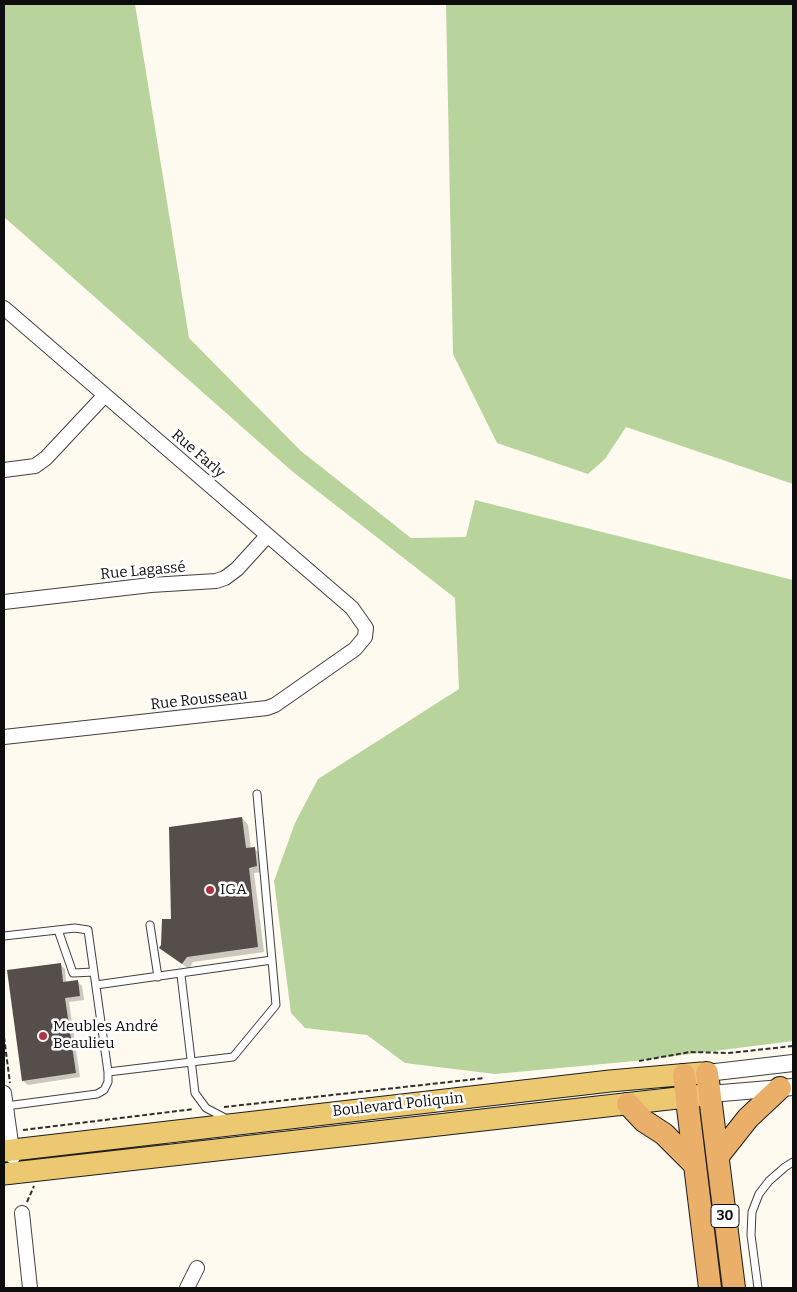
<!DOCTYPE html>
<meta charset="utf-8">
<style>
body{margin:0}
#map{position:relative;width:797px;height:1292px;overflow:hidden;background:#fefaef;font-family:Bitter,serif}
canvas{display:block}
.frame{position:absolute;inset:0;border:5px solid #0d0d0d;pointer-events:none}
</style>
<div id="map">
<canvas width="797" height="1292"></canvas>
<div class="frame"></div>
</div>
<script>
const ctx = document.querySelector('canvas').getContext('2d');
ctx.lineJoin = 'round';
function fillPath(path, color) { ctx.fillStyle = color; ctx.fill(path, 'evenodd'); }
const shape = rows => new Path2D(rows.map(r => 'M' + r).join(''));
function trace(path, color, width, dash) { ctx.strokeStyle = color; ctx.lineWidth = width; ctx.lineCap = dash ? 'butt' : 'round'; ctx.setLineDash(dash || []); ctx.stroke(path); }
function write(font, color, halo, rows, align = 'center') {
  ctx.font = font + ' Bitter,serif'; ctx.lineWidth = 5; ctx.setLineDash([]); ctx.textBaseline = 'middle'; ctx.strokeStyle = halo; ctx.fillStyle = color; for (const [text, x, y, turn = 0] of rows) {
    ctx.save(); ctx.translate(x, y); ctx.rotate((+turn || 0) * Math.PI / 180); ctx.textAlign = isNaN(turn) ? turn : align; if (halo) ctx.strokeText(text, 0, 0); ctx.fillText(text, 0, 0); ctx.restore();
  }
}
fillPath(shape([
 [4,4,135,4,189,338,301,451,411,538,466,537,475,500,793,580,793,1041,635,1061,495,1074,405,1063,367,1035,305,1028,291,1013,274,881,295,823,318,779,459,689,455,598,293,472,4,217],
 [446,4,793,4,793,484,626,427,605,459,588,474,497,443,453,354]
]), '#b8d49c');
fillPath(shape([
 [242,818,248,825,251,849,254,848,260,854,263,872,254,873,264,952,193,962,189,969,161,948,173,920],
 [60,964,65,969,66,983,77,981,82,986,84,1000,69,1002,80,1077,28,1085,23,1081]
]), '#0003');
fillPath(shape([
 [242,817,246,848,255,847,257,866,249,868,258,947,187,957,182,964,159,948,161,945,162,919,171,919,169,827],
 [61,963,63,982,78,980,80,996,65,998,76,1073,22,1081,7,970]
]), '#554e4b');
const service = shape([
 [150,925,158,977],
 [58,930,73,973,94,972],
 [4,936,75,928,88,930,108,1072,108,1082,104,1090,97,1094,6,1106],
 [181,975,195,1093,206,1108,227,1119],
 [96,985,272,960],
 [108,1072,233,1057,276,1005,257,794],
 [758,1288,751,1235,752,1212,759,1194,769,1181,785,1167,793,1162]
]);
const minor = shape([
 [4,308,352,608,366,628,365,637,355,649,275,705,267,708,4,737],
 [4,470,35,466,46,458,105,395],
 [4,602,151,585,216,581,225,578,237,569,267,536],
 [4,1093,13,1157],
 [22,1213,30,1288],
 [187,1288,197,1268]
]);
const tertiary = shape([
 [707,1073,793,1063],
 [710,1094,793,1087]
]);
const primary = shape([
 [4,1151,610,1081,701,1073],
 [4,1174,704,1095]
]);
const trunk = shape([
 [707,1073,734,1288],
 [684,1075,710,1288],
 [628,1104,644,1121,664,1134,694,1164],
 [718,1156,748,1118,780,1088]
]);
trace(service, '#404040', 9);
trace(minor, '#404040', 16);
trace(tertiary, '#404040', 18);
trace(primary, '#1e1e1e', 23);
trace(trunk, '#1e1e1e', 24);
trace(shape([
 [4,1037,10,1083],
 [639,1061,690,1052,729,1053,793,1046],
 [224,1107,485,1078],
 [23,1130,194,1109],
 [27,1202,34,1186]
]), '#2f2f2f', 2, [5, 2.5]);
trace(service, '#fff', 7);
trace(minor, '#fff', 14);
trace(tertiary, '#fff', 16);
trace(primary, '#ecc871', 21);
trace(trunk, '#eab06a', 22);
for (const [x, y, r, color] of [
 [210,890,5,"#b1323e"],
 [43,1036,5,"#b1323e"]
]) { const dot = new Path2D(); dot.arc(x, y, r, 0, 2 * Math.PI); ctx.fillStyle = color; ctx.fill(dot); trace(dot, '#fff', 2); }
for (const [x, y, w] of [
 [725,1216,28]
]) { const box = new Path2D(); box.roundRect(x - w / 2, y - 11.5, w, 23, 4); ctx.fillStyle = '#fff'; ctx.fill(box); trace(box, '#0d0d0d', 1); }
write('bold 14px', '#0d0d0d', null, [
 ["30",725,1216]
]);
write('15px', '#0d0d0d', '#fff', [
 ["Rue Farly",198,454,41],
 ["Rue Lagassé",143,571,-5],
 ["Rue Rousseau",199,700,-6],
 ["Boulevard Poliquin",398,1105,-6]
]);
write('15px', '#0d0d0d', '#fff', [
 ["IGA",220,890],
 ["Meubles André",53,1027],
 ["Beaulieu",53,1044]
], 'left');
</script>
